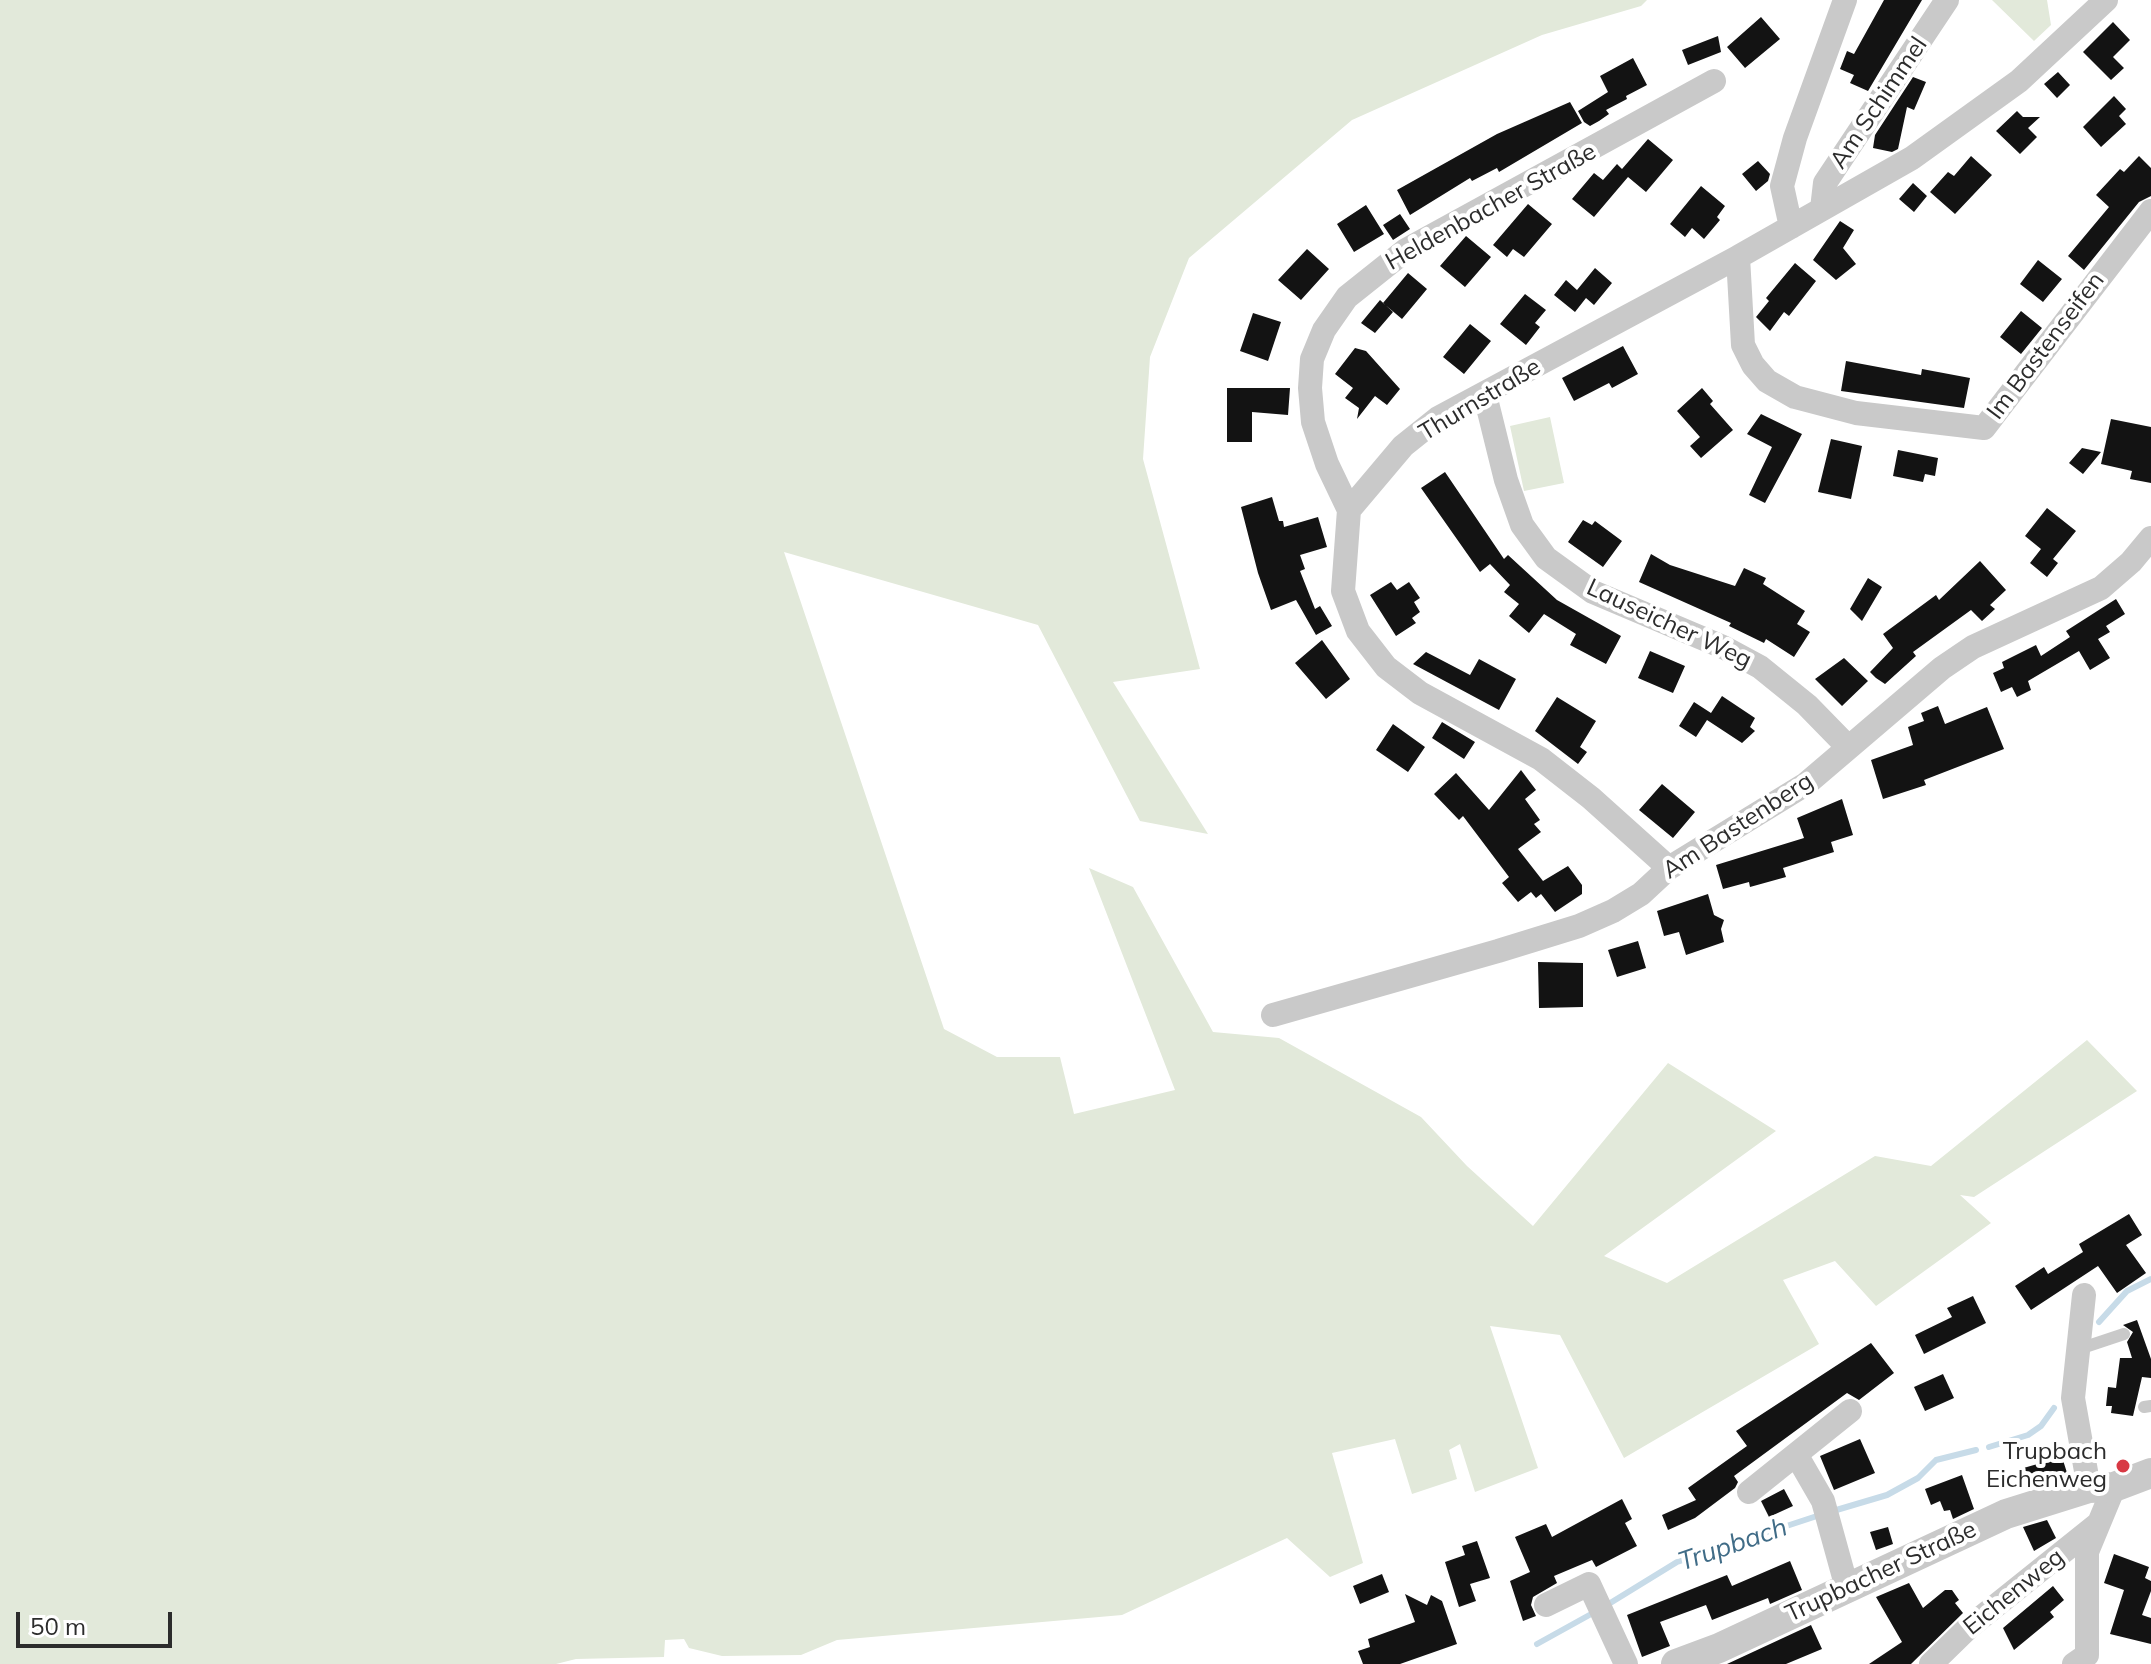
<!DOCTYPE html>
<meta charset="utf-8">
<style>
body{margin:0}
#map{position:relative;width:2151px;height:1664px;overflow:hidden;background:#fff;font-family:Mulish,sans-serif}
canvas{display:block}
.scale{position:absolute;left:16px;top:1612px;width:156px;height:36px;box-sizing:border-box;border:4px solid #2c2c2c;border-top:0;padding-left:10px;font-size:24px;line-height:28px;white-space:nowrap;color:#2c2c2c;-webkit-text-stroke:6px #fff;paint-order:stroke}
</style>
<div id="map">
<canvas width="2151" height="1664"></canvas>
<div class="scale">50 m</div>
</div>
<script>
const ctx = document.querySelector('canvas').getContext('2d');
ctx.lineJoin = 'round';
function fillPath(path, color) { ctx.fillStyle = color; ctx.fill(path, 'evenodd'); }
const shape = rows => new Path2D(rows.map(r => 'M' + r).join(''));
function trace(path, color, width, dash) { ctx.strokeStyle = color; ctx.lineWidth = width; ctx.lineCap = dash ? 'butt' : 'round'; ctx.setLineDash(dash || []); ctx.stroke(path); }
function write(font, color, halo, rows, align = 'center') {
  ctx.font = font + ' Mulish,sans-serif'; ctx.lineWidth = 8; ctx.setLineDash([]); ctx.textBaseline = 'middle'; ctx.strokeStyle = halo; ctx.fillStyle = color; for (const [text, x, y, turn = 0] of rows) {
    ctx.save(); ctx.translate(x, y); ctx.rotate((+turn || 0) * Math.PI / 180); ctx.textAlign = isNaN(turn) ? turn : align; if (halo) ctx.strokeText(text, 0, 0); ctx.fillText(text, 0, 0); ctx.restore();
  }
}
fillPath(shape([
 [0,0,1647,0,1641,6,1542,35,1352,120,1189,258,1150,357,1143,459,1200,669,1113,682,1208,834,1140,821,1038,625,784,552,944,1029,997,1057,1060,1057,1074,1114,1175,1090,1089,868,1133,887,1213,1032,1279,1038,1421,1117,1467,1166,1533,1226,1668,1063,1776,1131,1604,1256,1667,1283,1875,1156,1931,1166,2087,1040,2137,1091,1974,1197,1960,1195,1991,1223,1876,1306,1835,1261,1783,1280,1819,1344,1624,1458,1560,1335,1490,1326,1538,1468,1475,1492,1460,1444,1449,1450,1457,1479,1412,1494,1395,1439,1332,1453,1363,1563,1330,1577,1287,1538,1122,1615,837,1640,801,1655,722,1656,689,1648,684,1639,665,1640,664,1657,576,1659,556,1664,0,1664],
 [1992,0,2047,0,2051,25,2034,41],
 [1550,417,1564,483,1524,491,1510,426]
]), '#e2e9da');
trace(shape([
 [2099,1322,2127,1291,2151,1279],
 [1989,1447,2028,1435,2041,1426,2054,1408],
 [1833,1511,1887,1495,1918,1478,1936,1460,1976,1450],
 [1607,1605,1677,1562,1820,1515],
 [1537,1644,1593,1613]
]), '#c7dbe8', 6);
fillPath(shape([
 [1884,0,1922,0,1868,91,1850,83,1854,75,1840,69,1847,51,1854,54],
 [1761,17,1780,39,1745,68,1727,47],
 [2113,22,2130,40,2113,57,2124,68,2111,80,2083,52],
 [1718,36,1721,52,1688,65,1682,50],
 [1633,58,1647,85,1626,96,1627,99,1606,110,1609,114,1599,121,1590,126,1584,122,1578,111,1608,92,1600,76],
 [2058,72,2070,85,2057,98,2044,84],
 [1913,77,1926,82,1914,110,1907,107,1898,149,1892,152,1873,148,1875,135],
 [2114,96,2126,109,2119,116,2126,124,2101,147,2083,127],
 [1570,102,1582,123,1499,172,1497,168,1472,181,1470,178,1410,215,1397,190,1497,134],
 [2017,111,2023,117,2040,117,2028,128,2037,137,2020,154,1996,131],
 [1648,139,1673,160,1646,192,1628,177,1594,217,1572,199,1594,173,1603,180,1617,164,1622,169],
 [1971,156,1992,175,1955,214,1930,192,1948,172,1954,176],
 [2139,156,2151,168,2151,196,2139,202,2084,270,2068,256,2109,207,2096,195,2120,169,2124,172],
 [1758,161,1770,174,1768,181,1756,191,1742,174],
 [1913,183,1927,196,1914,212,1899,199],
 [1701,186,1725,206,1717,217,1720,220,1704,239,1692,228,1685,237,1670,224],
 [1528,204,1552,224,1524,257,1513,249,1507,257,1493,245],
 [1366,205,1384,234,1354,252,1337,224],
 [1400,214,1410,229,1393,240,1383,225],
 [1840,221,1854,230,1843,248,1856,264,1836,280,1813,260],
 [1466,236,1491,257,1465,287,1440,266],
 [1307,249,1329,269,1301,300,1278,280],
 [2038,260,2062,279,2043,302,2020,284],
 [1795,263,1816,281,1789,316,1784,312,1770,331,1756,317,1769,301,1766,298],
 [1595,268,1612,283,1594,305,1586,298,1575,312,1554,295,1566,280,1577,290],
 [1408,273,1427,289,1402,319,1383,303],
 [1525,294,1546,310,1535,323,1540,327,1526,345,1500,324],
 [1380,300,1393,312,1375,333,1361,323],
 [2021,311,2042,328,2021,354,2000,337],
 [1253,313,1281,322,1268,361,1240,351],
 [1470,324,1491,341,1464,374,1443,357],
 [1623,346,1638,374,1612,388,1609,383,1574,401,1562,378],
 [1355,348,1366,351,1400,389,1387,405,1375,396,1357,419,1359,408,1345,398,1353,388,1335,374],
 [1846,361,1921,375,1922,369,1970,378,1964,408,1841,391],
 [1227,388,1290,388,1288,415,1252,412,1252,442,1227,442],
 [1702,388,1713,401,1710,404,1733,430,1701,458,1690,446,1700,437,1677,411],
 [1761,414,1802,434,1765,503,1749,495,1772,447,1747,434],
 [2111,419,2151,427,2151,483,2130,479,2132,471,2101,464],
 [1831,439,1862,446,1851,499,1818,492],
 [2082,448,2101,452,2083,474,2069,463],
 [1898,450,1938,458,1935,476,1925,474,1923,482,1893,476],
 [1445,472,1504,559,1508,555,1557,600,1621,636,1606,664,1570,645,1576,634,1544,614,1529,633,1509,616,1519,604,1504,592,1510,585,1490,564,1480,572,1421,488],
 [1272,497,1279,521,1283,521,1284,527,1318,517,1327,547,1300,555,1305,569,1300,571,1315,609,1320,606,1332,626,1316,635,1296,600,1271,610,1258,573,1241,507],
 [2047,508,2076,531,2053,559,2058,563,2047,577,2030,563,2041,549,2025,536],
 [1583,520,1592,525,1595,521,1622,541,1603,567,1568,542],
 [1651,554,1670,565,1735,586,1744,568,1766,578,1763,584,1805,611,1797,624,1810,632,1794,657,1766,639,1764,643,1729,626,1731,623,1639,582],
 [1980,561,2006,590,1990,605,1995,609,1982,621,1971,610,1913,652,1916,656,1885,684,1876,678,1870,672,1893,648,1883,634,1936,595,1939,600],
 [1868,578,1882,587,1862,621,1850,609],
 [1391,582,1397,590,1409,582,1420,598,1414,602,1420,612,1412,618,1416,623,1396,636,1370,595],
 [2116,599,2125,614,2106,626,2110,632,2098,639,2110,658,2090,670,2079,651,2028,681,2031,690,2017,697,2012,687,2001,692,1993,673,2004,668,2002,662,2036,645,2041,656,2070,637,2066,631],
 [1322,640,1350,679,1326,699,1295,663],
 [1650,651,1685,666,1673,693,1638,678],
 [1426,652,1470,675,1479,659,1516,679,1499,710,1413,664],
 [1844,658,1868,681,1842,706,1815,679],
 [1722,696,1755,718,1750,727,1755,731,1742,743,1707,720,1696,737,1679,726,1694,702,1711,713],
 [1557,697,1596,721,1580,747,1587,752,1578,764,1535,731],
 [1938,706,1945,724,1987,707,2004,749,1924,780,1926,785,1883,799,1871,760,1913,745,1908,727,1924,721,1921,713],
 [1442,722,1475,742,1464,759,1432,738],
 [1393,724,1425,747,1408,772,1376,750],
 [1521,770,1536,790,1525,799,1540,820,1534,824,1541,832,1518,849,1543,881,1568,866,1582,885,1582,894,1555,912,1541,894,1536,898,1531,892,1518,902,1502,883,1509,877,1463,816,1459,820,1434,794,1456,773,1489,810],
 [1662,784,1695,812,1673,838,1639,810],
 [1842,799,1853,835,1831,842,1834,852,1783,868,1786,877,1750,887,1749,882,1723,889,1716,865,1804,838,1797,818],
 [1708,894,1714,915,1724,920,1721,929,1724,942,1686,955,1679,932,1664,936,1657,911],
 [1638,941,1646,968,1617,977,1608,950],
 [1538,962,1583,963,1583,1007,1539,1008],
 [2129,1214,2142,1235,2126,1245,2146,1273,2117,1293,2098,1266,2031,1310,2015,1286,2044,1267,2048,1274,2083,1252,2079,1244],
 [1973,1296,1986,1323,1924,1354,1915,1335,1952,1317,1947,1308],
 [2137,1320,2151,1359,2151,1378,2142,1377,2133,1416,2111,1413,2112,1406,2106,1406,2108,1387,2116,1388,2120,1358,2132,1358,2127,1342,2133,1332,2123,1325],
 [1871,1343,1894,1373,1859,1400,1847,1393,1734,1476,1738,1482,1735,1488,1695,1518,1668,1530,1662,1515,1696,1500,1688,1488,1747,1446,1736,1431],
 [1943,1374,1954,1398,1925,1411,1914,1387],
 [1860,1439,1875,1473,1834,1490,1820,1456],
 [2062,1457,2068,1476,2026,1489,2020,1469],
 [1962,1475,1974,1509,1953,1519,1950,1510,1944,1511,1940,1501,1931,1505,1925,1489],
 [1784,1489,1793,1506,1769,1517,1761,1501],
 [1622,1499,1632,1519,1625,1523,1637,1546,1596,1567,1592,1560,1554,1576,1557,1583,1533,1597,1531,1605,1536,1616,1523,1621,1510,1581,1530,1572,1515,1537,1546,1524,1552,1537],
 [2047,1520,2056,1538,2034,1551,2023,1527],
 [1888,1527,1893,1544,1876,1550,1870,1532],
 [1477,1541,1490,1578,1470,1584,1476,1601,1459,1607,1445,1562,1465,1555,1462,1546],
 [2114,1554,2149,1567,2145,1578,2151,1581,2151,1591,2142,1615,2151,1618,2151,1644,2110,1634,2124,1590,2104,1583],
 [1790,1561,1802,1590,1770,1604,1768,1598,1712,1620,1706,1605,1660,1622,1670,1646,1642,1657,1627,1615,1727,1575,1732,1586],
 [1382,1574,1389,1592,1360,1604,1353,1586],
 [1909,1583,1923,1608,1945,1590,1952,1590,1959,1600,1955,1603,1963,1613,1911,1664,1869,1664,1902,1642,1876,1597],
 [2053,1586,2064,1600,2050,1612,2054,1617,2014,1650,2003,1628],
 [1405,1594,1427,1605,1431,1595,1442,1601,1457,1644,1400,1664,1363,1664,1358,1651,1370,1647,1368,1639,1415,1622],
 [1811,1625,1822,1649,1786,1664,1727,1664]
]), '#131313');
trace(shape([
 [2076,1350,2124,1334],
 [2144,1407,2151,1406]
]), '#c9c9c9', 12);
trace(shape([
 [1822,209,1825,183,1947,0],
 [1791,227,1782,186,1795,138,1845,0],
 [1738,257,1743,345,1753,365,1767,381,1795,397,1856,413,1984,428,2151,211],
 [1485,395,1506,480,1522,525,1546,558,1593,592,1723,647,1760,667,1807,705,1848,747],
 [1349,510,1327,464,1313,422,1310,388,1312,359,1324,330,1347,297,1406,250,1714,81],
 [1669,868,1591,798,1541,759,1420,693,1386,667,1358,631,1343,591,1349,510,1403,446,1438,418,1738,257,1912,158,2019,81,2106,0],
 [1273,1015,1498,951,1579,926,1613,911,1641,894,1669,868,1806,784,1942,668,1973,647,2101,588,2131,562,2151,538],
 [2084,1295,2073,1398,2089,1488],
 [1797,1456,1823,1501,1847,1588],
 [1749,1492,1850,1411],
 [1546,1605,1589,1584,1626,1664],
 [1931,1664,1968,1628,2099,1523],
 [2074,1664,2087,1655,2087,1552,2114,1487]
]), '#c9c9c9', 24);
trace(shape([
 [1676,1664,1719,1648,2006,1514,2089,1488,2114,1487,2151,1473]
]), '#c9c9c9', 30);
for (const [x, y, r, color] of [
 [2123,1466,8,"#d83944"]
]) { const dot = new Path2D(); dot.arc(x, y, r, 0, 2 * Math.PI); ctx.fillStyle = color; ctx.fill(dot); trace(dot, '#fff', 3); }
write('24px', '#2c2c2c', '#fff', [
 ["Am Schimmel",1879,103,-56],
 ["Heldenbacher Straße",1491,207,-29],
 ["Im Bastenseifen",2046,346,-53],
 ["Thurnstraße",1480,400,-31],
 ["Lauseicher Weg",1669,624,25],
 ["Am Bastenberg",1738,826,-33],
 ["Trupbacher Straße",1881,1572,-25],
 ["Eichenweg",2014,1592,-39]
]);
write('24px', '#2c2c2c', '#fff', [
 ["Trupbach",2107,1452],
 ["Eichenweg",2107,1480]
], 'right');
write('italic 26px', '#406c87', '#fff', [
 ["Trupbach",1733,1545,-19]
]);
</script>
